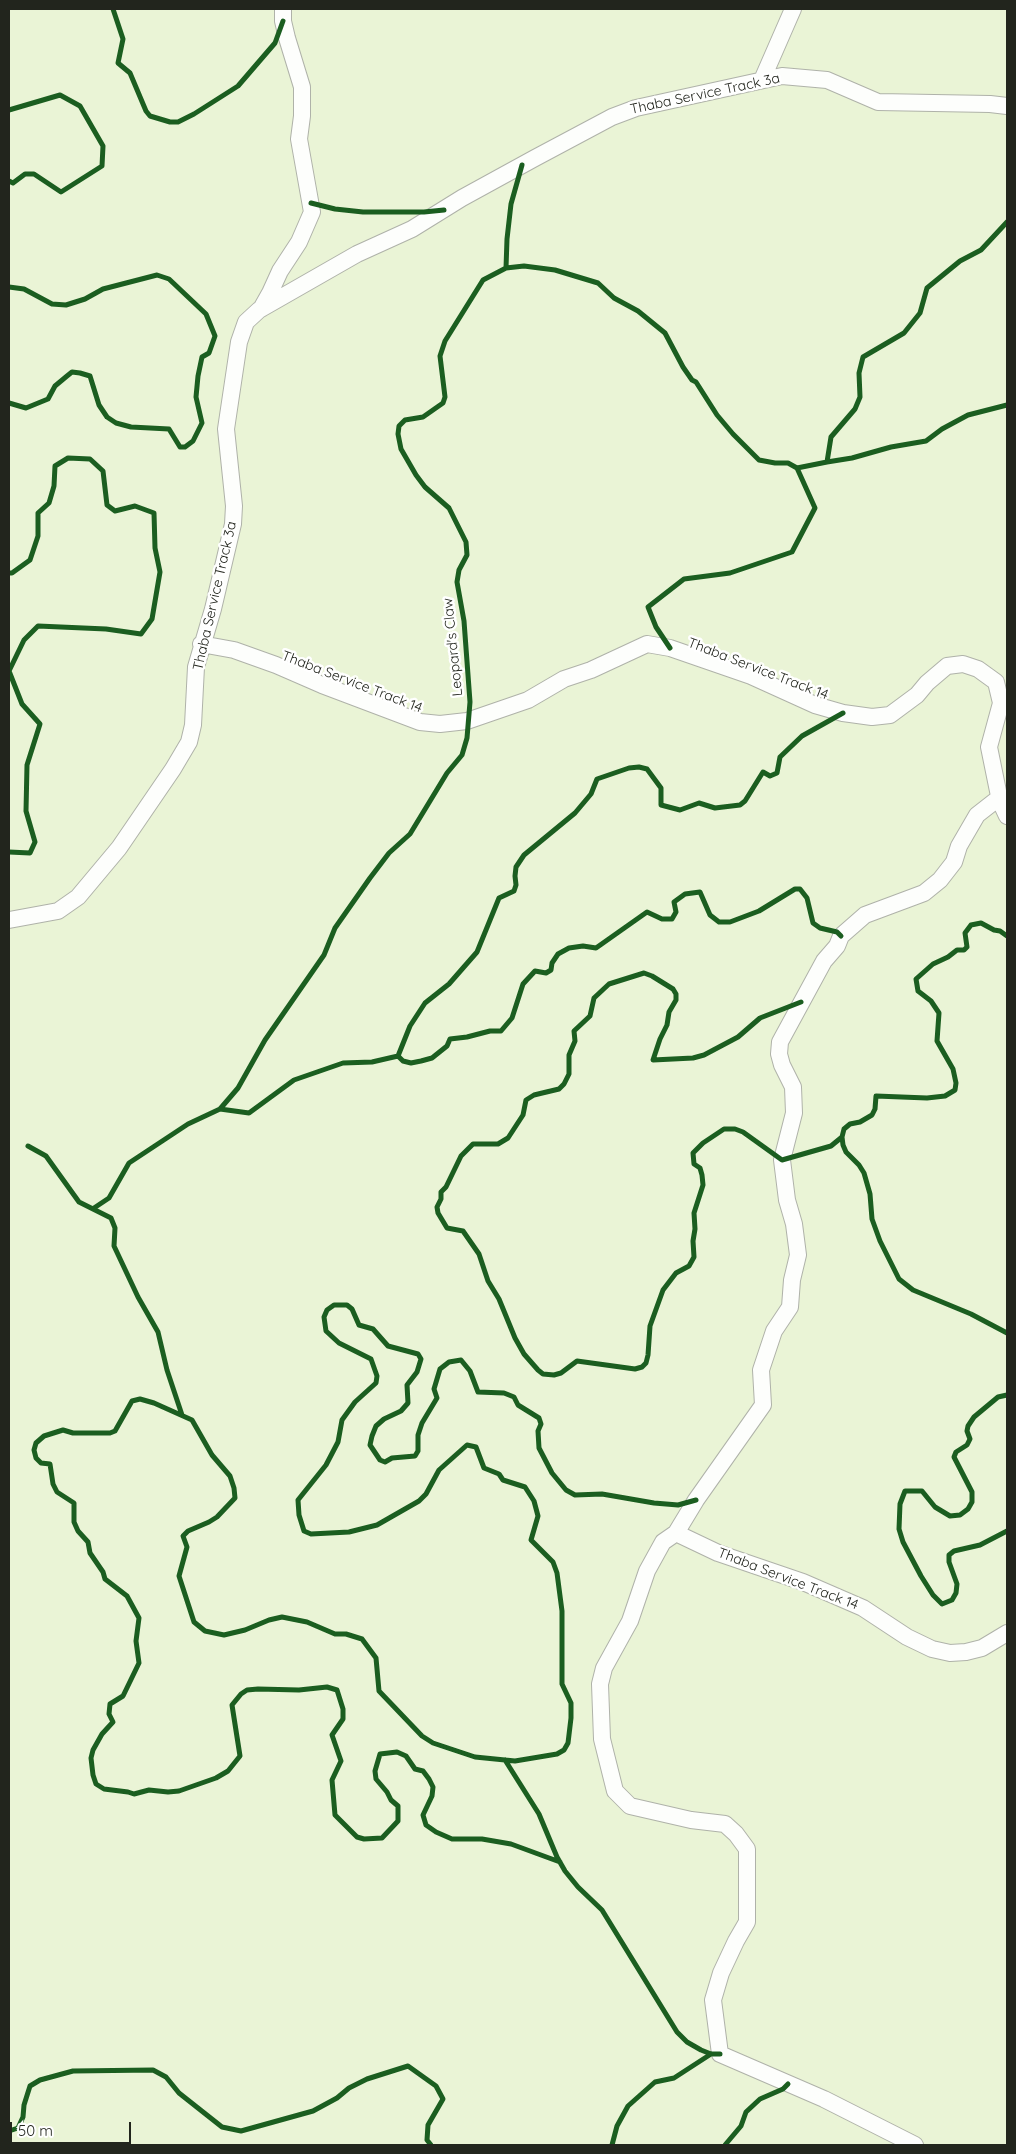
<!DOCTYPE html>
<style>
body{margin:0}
#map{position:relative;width:1016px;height:2154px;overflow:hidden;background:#f4f8ec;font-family:Quicksand,sans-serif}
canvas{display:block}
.frame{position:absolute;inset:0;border:10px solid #22251d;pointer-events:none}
.scale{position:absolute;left:10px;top:2122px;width:121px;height:22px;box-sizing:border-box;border:2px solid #22251d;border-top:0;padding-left:6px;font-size:15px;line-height:18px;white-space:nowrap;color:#22251d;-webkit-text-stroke:4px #fff;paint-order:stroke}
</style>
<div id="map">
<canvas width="1016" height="2154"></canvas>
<div class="frame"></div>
<div class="scale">50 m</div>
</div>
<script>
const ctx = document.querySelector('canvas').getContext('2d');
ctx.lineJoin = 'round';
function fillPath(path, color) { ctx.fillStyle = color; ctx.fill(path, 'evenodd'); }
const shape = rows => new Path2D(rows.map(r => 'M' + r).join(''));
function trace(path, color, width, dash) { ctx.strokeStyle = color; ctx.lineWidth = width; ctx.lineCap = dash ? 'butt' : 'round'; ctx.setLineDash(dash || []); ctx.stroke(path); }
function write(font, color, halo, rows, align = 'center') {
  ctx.font = font + ' Quicksand,sans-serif'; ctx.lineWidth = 5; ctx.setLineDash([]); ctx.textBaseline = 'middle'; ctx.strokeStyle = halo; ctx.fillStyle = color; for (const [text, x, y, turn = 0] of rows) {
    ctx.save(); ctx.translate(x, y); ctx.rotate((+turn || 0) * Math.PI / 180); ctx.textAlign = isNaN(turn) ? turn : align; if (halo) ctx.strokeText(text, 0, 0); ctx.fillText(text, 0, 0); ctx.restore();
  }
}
fillPath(shape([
 [9,9,1007,9,1007,2145,9,2145]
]), '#eaf4d6');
const minor = shape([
 [762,80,793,9],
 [261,309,270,293,280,271,299,242,312,212,299,139,302,116,302,87,287,38,283,21,283,9],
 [201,644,234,650,276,665,322,685,420,722,440,724,467,721,528,700,564,679,591,670,647,644,670,648,751,676,815,705,843,713,872,717,890,715,917,695,927,683,947,666,963,664,978,669,996,682,1001,703,989,747,1000,801,1007,816],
 [9,920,58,911,78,897,119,848,173,769,189,742,193,725,196,667,213,609,233,524,234,506,226,429,239,342,246,322,259,310,357,254,412,229,462,198,535,158,612,117,636,108,782,76,827,80,878,102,990,104,1007,106],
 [676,1533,718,1553,803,1582,863,1608,907,1637,932,1649,950,1653,966,1652,982,1648,1007,1633],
 [915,2145,824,2099,720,2054,713,2000,721,1973,736,1941,747,1922,747,1849,736,1834,725,1824,691,1820,630,1806,615,1791,602,1739,600,1684,604,1668,630,1621,647,1571,663,1542,676,1533,696,1500,763,1405,761,1370,774,1331,790,1307,792,1280,798,1255,794,1224,787,1200,782,1160,794,1113,793,1087,782,1065,779,1054,780,1042,824,961,837,946,841,936,865,915,924,893,940,880,954,862,959,846,977,815,1000,797]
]);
trace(minor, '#afb2a9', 18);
trace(minor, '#fdfefc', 16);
trace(shape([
 [113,9,123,39,118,63,130,73,146,111,150,116,170,122,178,122,194,114,238,86,275,43,283,21],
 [9,110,60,95,80,106,103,146,102,166,61,192,34,174,25,174,13,183,9,181],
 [311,203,335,209,363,212,424,212,444,210],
 [506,268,507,239,511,204,522,165],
 [9,287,24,289,52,304,66,305,85,299,103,289,157,275,169,279,206,314,215,336,209,353,202,357,198,376,196,397,202,423,193,441,185,447,180,447,169,429,131,427,116,423,107,417,99,405,90,376,80,373,72,372,67,376,55,386,48,399,26,408,9,403],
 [827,462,852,458,891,447,926,441,942,429,968,415,1007,405],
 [9,573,12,573,30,560,38,536,38,513,49,503,54,486,55,466,68,458,90,459,103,471,107,505,115,511,135,506,154,513,155,548,160,572,152,619,141,634,106,629,38,626,24,640,9,671,22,704,40,724,27,765,26,811,35,842,30,853,9,852],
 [670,648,656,627,648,607,684,579,730,573,792,552,815,508,797,468],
 [841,936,837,932,820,928,813,923,807,898,800,889,795,889,759,911,730,922,719,922,710,915,700,892,685,894,674,902,676,912,672,919,662,919,647,912,596,948,583,946,569,948,558,954,552,963,551,970,546,973,535,971,523,984,512,1018,501,1031,490,1031,467,1037,450,1039,447,1046,432,1058,421,1061,411,1063,403,1061,398,1056,410,1026,425,1003,449,984,477,952,499,898,514,891,516,885,515,876,516,867,524,855,575,813,591,794,597,779,629,768,639,767,647,769,661,788,661,805,680,810,699,803,715,808,740,805,745,801,763,772,770,776,777,773,780,757,802,736,843,713],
 [1007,936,1000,931,994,930,981,923,971,925,965,933,967,947,964,950,957,950,948,957,933,964,916,979,918,991,931,1001,939,1013,937,1041,953,1069,956,1083,955,1090,945,1096,927,1098,876,1096,875,1109,872,1115,860,1122,850,1124,844,1129,842,1137,843,1145,846,1152,859,1165,864,1173,870,1194,872,1219,880,1241,899,1279,913,1290,971,1314,1007,1333],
 [801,1002,760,1018,738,1037,704,1055,693,1058,653,1060,660,1039,667,1025,669,1012,676,1000,676,994,673,989,652,976,644,973,609,984,594,998,590,1016,574,1031,575,1041,569,1055,569,1074,564,1084,559,1089,534,1095,526,1100,523,1115,508,1138,498,1144,473,1144,461,1156,446,1187,441,1192,441,1199,437,1207,438,1213,447,1228,463,1231,479,1254,488,1281,499,1299,515,1338,524,1354,538,1370,543,1374,554,1375,561,1373,577,1361,635,1369,642,1367,646,1363,648,1355,650,1326,663,1290,676,1273,689,1266,694,1257,693,1241,695,1229,694,1213,703,1185,702,1175,700,1168,694,1164,693,1153,703,1143,724,1129,735,1129,743,1132,782,1160,831,1146,842,1137],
 [220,1109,249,1113,294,1080,343,1063,372,1062,398,1056],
 [28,1146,46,1156,79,1202,111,1218,115,1228,114,1246,138,1297,158,1332,167,1370,182,1415],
 [94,1208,109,1198,129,1163,188,1124,220,1109,238,1088,265,1040,324,955,335,928,370,878,389,853,410,834,447,773,462,755,467,738,470,702,464,621,457,582,459,570,467,555,466,542,449,508,425,487,416,475,401,449,398,434,399,426,405,420,423,417,443,403,445,397,440,356,445,341,483,280,506,268,524,266,555,270,598,283,614,298,638,311,665,333,683,367,692,380,696,382,717,415,733,434,759,460,775,463,788,463,797,468,827,462,831,437,855,409,860,397,859,373,863,357,904,333,920,313,927,288,960,261,981,250,1007,222],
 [1007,1395,998,1397,974,1417,968,1426,967,1431,970,1439,967,1445,956,1452,954,1457,972,1492,972,1502,968,1509,960,1515,950,1516,935,1507,922,1491,905,1491,900,1504,899,1529,903,1542,921,1576,933,1595,942,1604,952,1600,956,1593,957,1584,949,1562,949,1555,954,1551,980,1545,1007,1531],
 [505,1760,539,1814,557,1857,565,1871,578,1887,602,1910,677,2032,687,2042,701,2050,711,2054,720,2054],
 [560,1862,511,1844,482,1839,452,1839,436,1832,426,1825,423,1815,432,1796,433,1787,429,1779,423,1771,415,1769,406,1756,397,1752,380,1754,375,1771,376,1779,387,1792,391,1800,398,1806,398,1821,382,1838,364,1839,357,1837,335,1815,332,1780,341,1761,332,1735,343,1719,343,1709,337,1690,327,1687,299,1690,258,1689,247,1690,241,1694,232,1705,240,1756,228,1771,216,1778,179,1791,168,1792,149,1790,134,1794,128,1792,104,1789,96,1784,93,1775,91,1758,93,1750,102,1734,113,1722,109,1714,110,1704,123,1696,139,1663,136,1641,139,1618,127,1596,105,1579,103,1572,90,1553,88,1542,78,1531,74,1522,74,1503,57,1492,53,1484,50,1464,41,1463,36,1458,34,1450,36,1443,44,1436,63,1430,73,1433,110,1433,115,1431,132,1401,140,1399,154,1403,192,1420,212,1455,230,1476,234,1488,235,1498,217,1517,209,1522,188,1531,183,1536,187,1547,179,1576,194,1622,205,1631,224,1635,245,1630,269,1620,282,1617,307,1622,335,1634,346,1634,362,1639,376,1658,379,1691,422,1736,433,1743,475,1757,515,1761,557,1754,564,1750,568,1743,571,1718,571,1703,562,1684,562,1611,557,1573,553,1562,531,1540,538,1516,534,1501,525,1487,503,1480,499,1474,484,1468,476,1447,467,1445,439,1470,426,1494,419,1501,377,1525,349,1532,311,1534,304,1531,299,1515,298,1500,326,1465,338,1442,342,1420,355,1402,376,1383,377,1376,371,1359,339,1343,326,1331,324,1317,327,1310,334,1305,347,1305,352,1309,359,1325,373,1329,388,1346,418,1354,421,1359,417,1372,407,1385,408,1403,401,1411,384,1419,376,1426,372,1436,370,1445,380,1460,385,1462,392,1458,415,1456,418,1451,418,1435,422,1423,437,1398,434,1389,440,1369,449,1362,461,1360,470,1371,478,1392,504,1393,514,1397,518,1405,539,1418,541,1424,538,1431,539,1448,552,1473,566,1490,575,1495,602,1494,654,1503,678,1505,696,1500],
 [9,2131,18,2128,23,2117,24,2105,30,2086,40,2080,73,2071,153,2070,166,2077,179,2093,222,2127,241,2131,313,2111,337,2098,349,2088,367,2079,408,2066,436,2086,443,2099,428,2125,427,2140,431,2145],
 [612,2145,617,2126,628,2106,655,2082,674,2078,711,2054],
 [725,2145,741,2126,746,2112,760,2099,783,2089,788,2084]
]), '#1b5e20', 5);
write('14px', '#22251d', '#fff', [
 ["Thaba Service Track 3a",705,94,-12],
 ["Thaba Service Track 3a",215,596,-77],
 ["Leopard's Claw",453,647,-96],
 ["Thaba Service Track 14",758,669,21],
 ["Thaba Service Track 14",352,682,21],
 ["Thaba Service Track 14",788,1579,21]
]);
</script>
